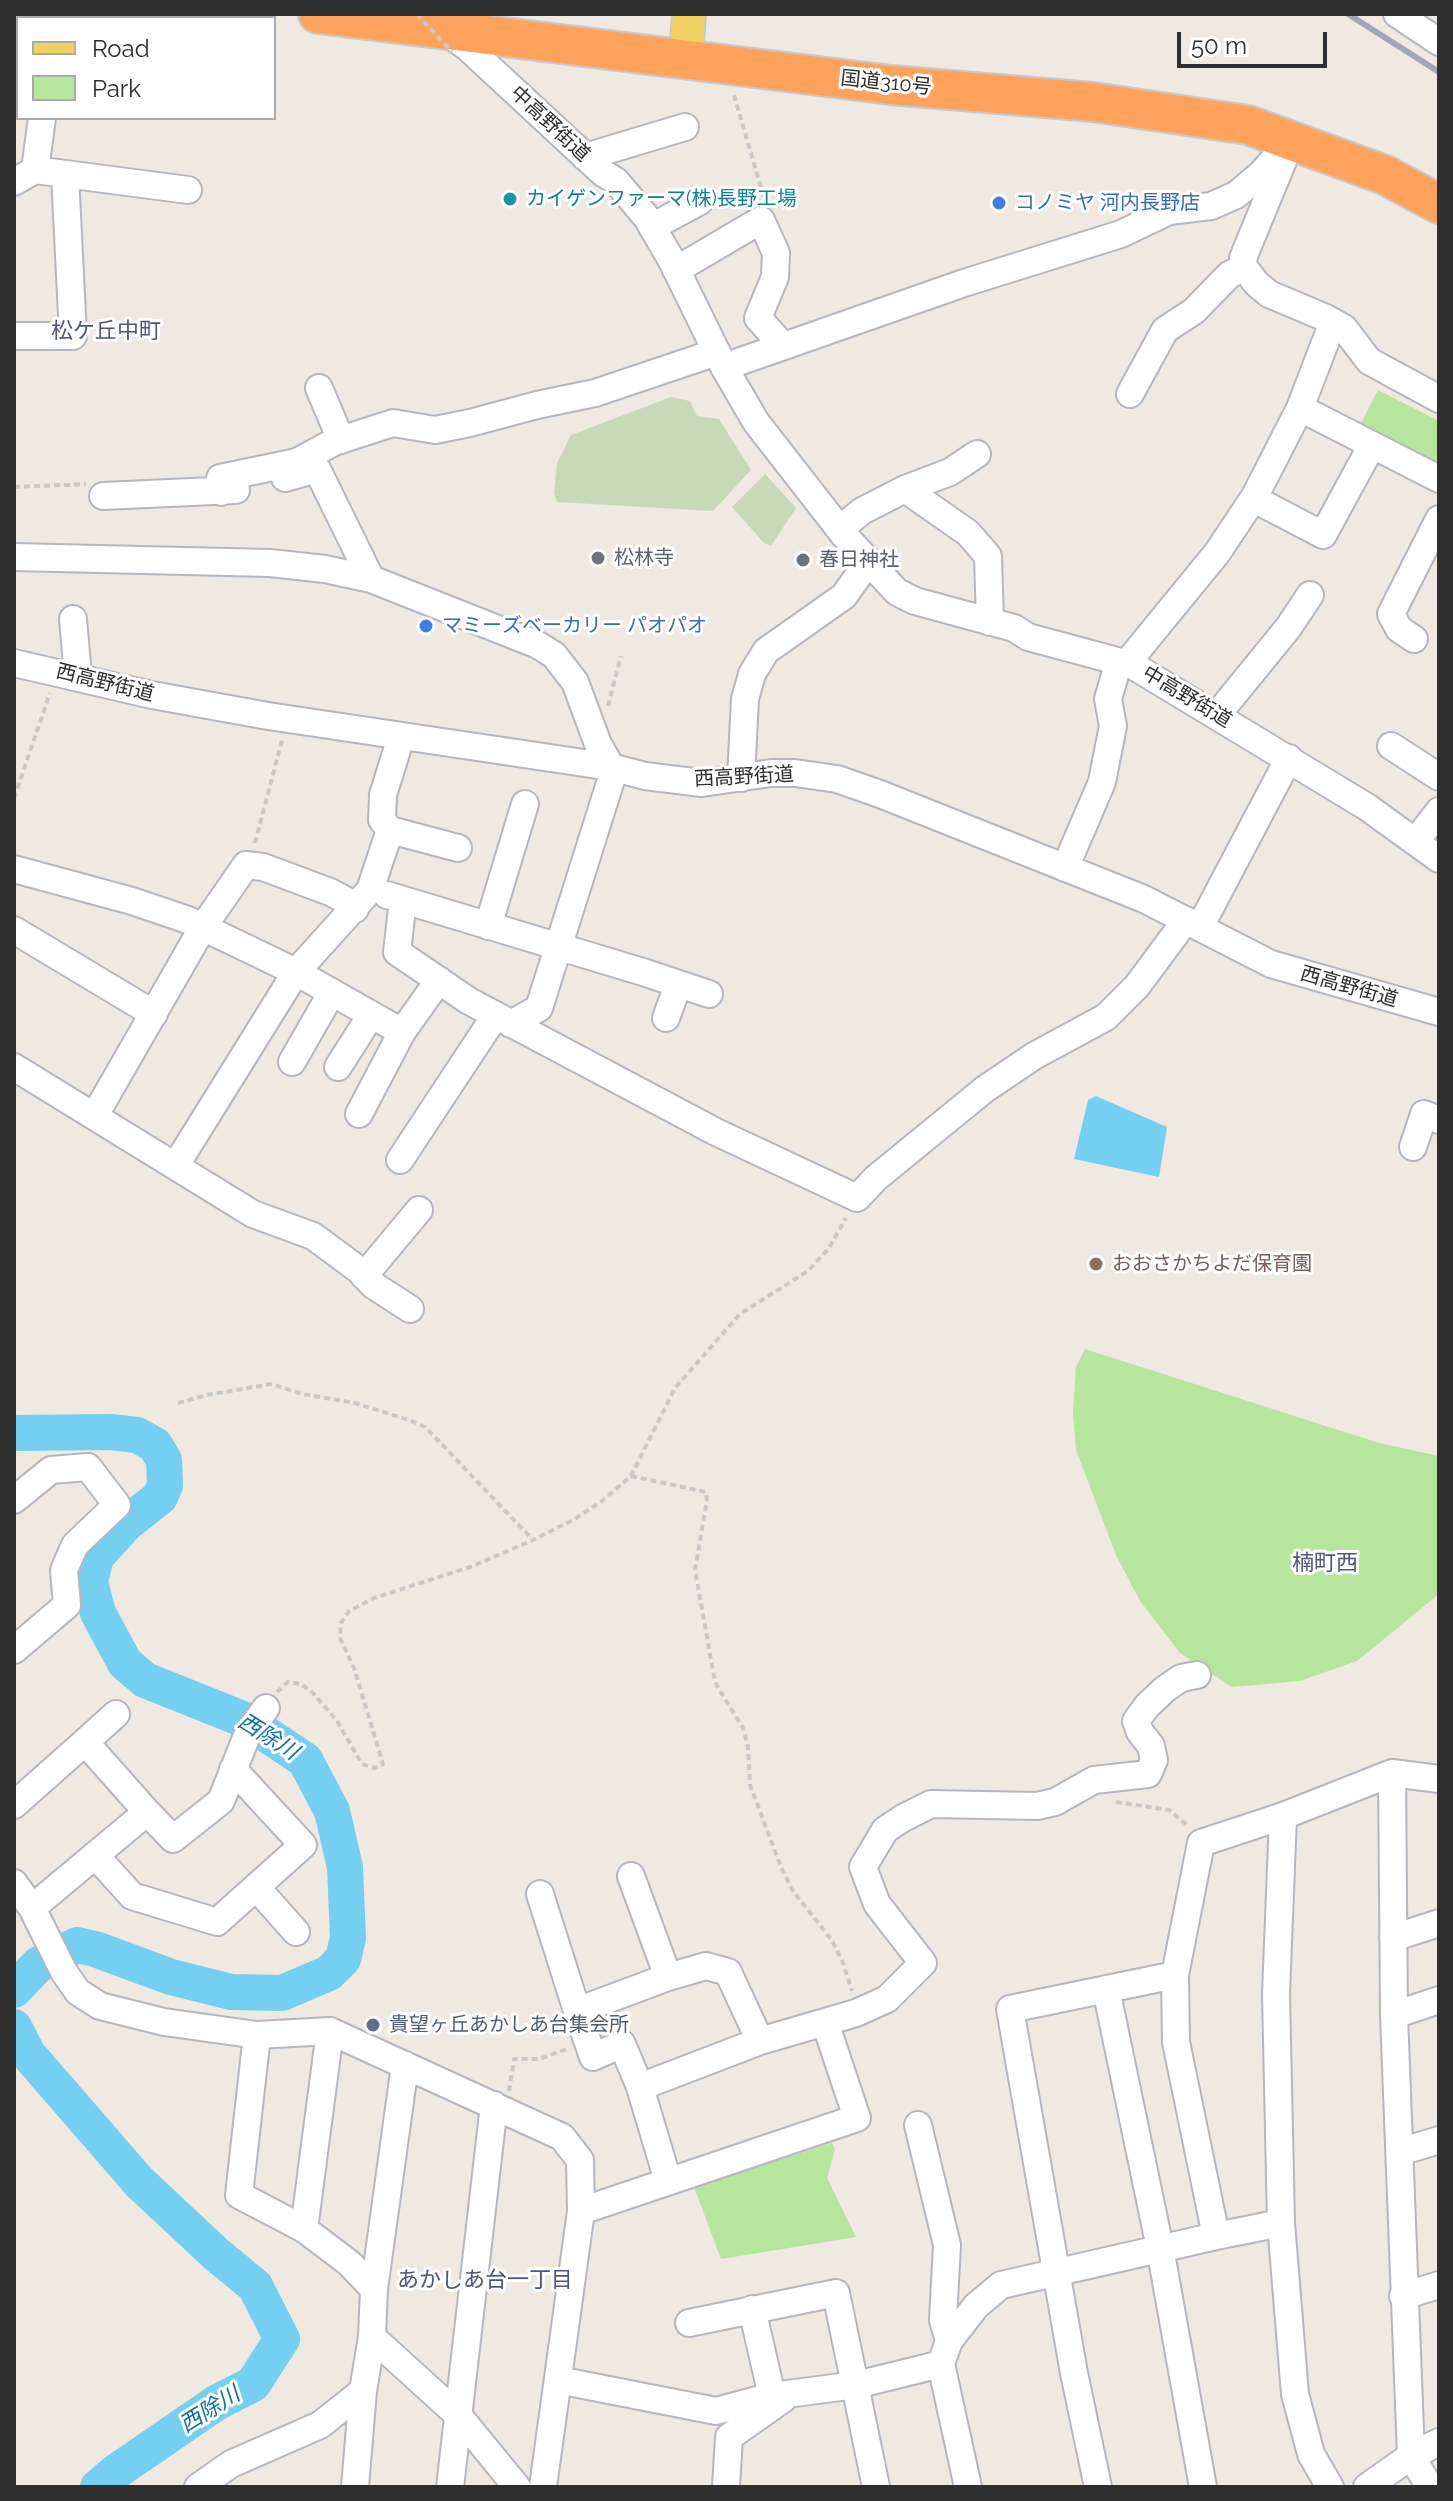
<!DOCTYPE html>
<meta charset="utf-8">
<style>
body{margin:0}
#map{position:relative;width:1453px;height:2501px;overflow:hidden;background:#efe9e1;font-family:Raleway,sans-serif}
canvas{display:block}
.frame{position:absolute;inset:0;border:16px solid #2e2e2e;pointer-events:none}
.legend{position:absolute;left:16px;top:16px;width:260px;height:104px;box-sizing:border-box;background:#fff;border:2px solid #ababab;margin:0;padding:10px 14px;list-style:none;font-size:24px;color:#2e2e2e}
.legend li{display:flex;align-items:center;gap:16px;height:40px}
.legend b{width:40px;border:2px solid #ababab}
.scale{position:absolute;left:1177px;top:32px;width:150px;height:36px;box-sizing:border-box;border:4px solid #2e2e2e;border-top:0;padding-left:10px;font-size:24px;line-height:28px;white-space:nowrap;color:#2e2e2e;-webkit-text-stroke:6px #fff;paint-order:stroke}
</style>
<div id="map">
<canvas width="1453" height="2501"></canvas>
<div class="frame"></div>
<ul class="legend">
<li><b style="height:10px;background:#f2d163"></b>Road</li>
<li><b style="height:22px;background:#b6e59e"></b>Park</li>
</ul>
<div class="scale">50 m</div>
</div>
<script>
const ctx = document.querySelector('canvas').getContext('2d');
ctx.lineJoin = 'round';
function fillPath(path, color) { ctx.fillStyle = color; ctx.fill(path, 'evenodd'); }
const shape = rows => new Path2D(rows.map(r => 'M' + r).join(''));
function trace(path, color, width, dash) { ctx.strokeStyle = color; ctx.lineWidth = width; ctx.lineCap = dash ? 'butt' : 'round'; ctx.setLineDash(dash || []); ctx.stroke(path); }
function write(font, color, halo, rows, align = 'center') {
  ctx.font = font + ' Raleway,"Noto Sans JP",sans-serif'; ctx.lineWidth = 6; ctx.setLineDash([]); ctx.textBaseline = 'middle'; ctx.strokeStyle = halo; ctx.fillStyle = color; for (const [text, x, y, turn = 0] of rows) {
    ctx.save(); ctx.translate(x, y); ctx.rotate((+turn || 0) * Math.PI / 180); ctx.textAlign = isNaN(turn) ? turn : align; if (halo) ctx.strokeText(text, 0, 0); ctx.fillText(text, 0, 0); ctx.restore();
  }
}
fillPath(shape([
 [1378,390,1439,421,1439,475,1356,433],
 [1085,1349,1379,1443,1439,1456,1439,1594,1357,1661,1300,1681,1232,1687,1180,1653,1140,1601,1116,1555,1076,1450,1073,1413,1076,1367],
 [832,2143,835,2149,827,2178,856,2237,721,2259,694,2187]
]), '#b6e59e');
fillPath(shape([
 [671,397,690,401,697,416,719,419,751,470,713,511,557,502,554,493,557,463,571,435],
 [765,474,796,508,771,546,764,543,732,507]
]), '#c8d9b8');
fillPath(shape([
 [1096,1096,1167,1127,1159,1177,1074,1159,1088,1100]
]), '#75cff0');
trace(shape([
 [14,1433,110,1432,137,1435,155,1445,164,1460,165,1485,160,1497,126,1524,96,1557,90,1582,98,1613,125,1663,145,1680,245,1720,305,1760,332,1811,345,1867,348,1938,343,1959,329,1973,282,1993,231,1992,171,1977,95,1949,77,1945,39,1964,14,1990],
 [14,2027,28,2054,139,2182,216,2254,255,2286,282,2339,253,2384,216,2403,117,2471,98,2487]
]), '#75cff0', 36);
const minor = shape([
 [1397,14,1439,42],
 [57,18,58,14],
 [445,31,467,47,603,173,616,181,647,218,672,261,724,367,756,422,844,535,897,592,915,601,1014,628,1028,637,1132,665,1367,807,1439,859],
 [1285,156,1243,258,1244,267,1256,283,1269,294,1326,318,1344,328,1369,361,1439,399],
 [585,157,685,127],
 [35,170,42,118],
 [14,182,35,170,188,190],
 [652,227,700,201],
 [676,270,761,220,776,253,775,277,758,318,783,346],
 [14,336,73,336,65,174],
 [724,367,964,283,1121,234,1169,211,1211,206,1236,195,1261,174,1290,141],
 [319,388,341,440],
 [1130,394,1165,330,1194,311,1229,275,1244,267],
 [1300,408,1439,479],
 [285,478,317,469,371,579],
 [905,489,968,533,988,556,990,622],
 [221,492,220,478,297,462,334,442,393,423,435,430,470,423,537,405,595,393,717,352],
 [103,496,236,490],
 [1254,499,1323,535,1372,445],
 [840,529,862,511,905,489,950,472,977,454],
 [14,557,270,563,325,569,371,579,538,645,554,655,575,682,598,744,611,767,611,780,539,1008,511,1024],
 [73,619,78,676],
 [1414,639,1399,629,1391,614,1439,519],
 [14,663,152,695,268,716,611,767,645,776,702,783,771,773,795,773,837,779,880,794,1144,899,1271,964,1439,1012],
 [1217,715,1288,628,1310,595],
 [401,737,383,795,382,820,390,830,458,848],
 [1391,746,1439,777],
 [741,778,745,699,752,674,766,651,844,596,868,562],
 [1416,841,1439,811],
 [1065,868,1102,782,1113,726,1108,699,1117,668,1127,663,1217,553,1255,496,1300,408,1333,322],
 [14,869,132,901,188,920,296,972,402,1032],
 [387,895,643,972,709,994],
 [403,900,397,952,469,1001,716,1132,857,1198,876,1178,985,1089,1034,1056,1106,1017,1137,986,1186,920],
 [488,926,525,804],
 [1200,927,1289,758],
 [14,930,154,1014],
 [666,1018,678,985],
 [292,1062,332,992],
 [14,1067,253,1214,313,1236,359,1270,373,1285,410,1309],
 [338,1067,371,1015],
 [359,1114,402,1032,439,980],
 [95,1115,203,927,246,865,263,867,330,892,347,901,355,909],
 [1413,1147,1424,1114,1439,1120],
 [400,1160,495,1016],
 [176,1165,296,972,370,890,390,830],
 [364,1276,419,1210],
 [14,1500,51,1470,88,1467,117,1505,75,1545,64,1570,67,1605,14,1650],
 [85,1742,116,1714],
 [1392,1773,1439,1779],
 [14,1805,85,1742,147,1812,32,1908],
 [147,1812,173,1839,221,1801,248,1733,266,1708],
 [1283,1816,1276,1994,1281,2223,1295,2394,1311,2454,1330,2487],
 [95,1855,132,1896,217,1922,303,1845,233,1769],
 [631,1876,668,1977],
 [14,1883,32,1908,64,1972,78,1992,100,2006,164,2022,257,2035,330,2031,562,2137,580,2160,581,2211,543,2487],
 [256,1887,296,1932],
 [540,1894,577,2011],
 [1393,1938,1439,1923],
 [1106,1989,1160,2248,1203,2487],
 [1394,2015,1439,2000],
 [640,2087,760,2041,856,2013,887,1999,923,1963,877,1904,863,1867,885,1830,903,1818,931,1804,1037,1806,1055,1802,1094,1780,1148,1774,1154,1760,1151,1746,1140,1732,1136,1721,1147,1706,1165,1689,1181,1678,1197,1675],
 [918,2125,947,2245,943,2320,949,2341],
 [1400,2152,1439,2140],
 [668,2181,640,2087,622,2044,593,2057,577,2011,668,1977,706,1966,728,1972,760,2041],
 [581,2211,857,2118,825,2022],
 [304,2229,330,2031],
 [1216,2236,1176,2042,1175,1975,1201,1843,1283,1816,1392,1773,1394,2015,1411,2456,1430,2487],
 [374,2289,405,2065],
 [1403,2296,1439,2285],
 [752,2309,772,2396],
 [689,2323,836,2293,876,2487],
 [372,2337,458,2415,517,2487],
 [558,2380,716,2411,772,2396,856,2385,941,2364],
 [198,2487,231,2464,320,2425,363,2391,372,2337,374,2289,349,2263,304,2229,239,2195,257,2035],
 [355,2487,363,2391],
 [450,2487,494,2105],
 [726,2487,729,2437,783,2399],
 [968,2487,941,2364,949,2341,976,2306,1001,2285,1216,2236,1281,2223],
 [1098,2487,1074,2373,1010,2009,1175,1975],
 [1367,2487,1411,2456,1439,2442]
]);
const major = shape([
 [686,57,689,14]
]);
const highway = shape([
 [318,14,891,85,1093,102,1248,125,1385,175,1439,204]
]);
trace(minor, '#b4b7c1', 30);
trace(major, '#c9c9c9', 36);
trace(highway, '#c9c9c9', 42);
trace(shape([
 [734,95,764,198],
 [14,487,86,484],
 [608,706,621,656],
 [14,798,50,693],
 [255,843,282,740],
 [178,1403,207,1395,272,1384,302,1394,355,1403,409,1420,425,1427,432,1434,533,1540],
 [631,1476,706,1492,707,1500,695,1570,714,1676,717,1686,743,1728,748,1747,750,1785,781,1867,793,1891,831,1939,842,1960,852,1991],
 [277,1692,288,1682,301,1684,313,1693,337,1721,362,1764,375,1768,383,1764,354,1668,340,1638,341,1623,349,1611,374,1598,473,1566,533,1540,573,1520,602,1501,631,1476,675,1388,740,1314,808,1271,829,1248,846,1218],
 [1116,1802,1169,1810,1188,1826],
 [509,2091,514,2059,539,2059,567,2049]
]), '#c9c9c9', 4, [6, 4]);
trace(minor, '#fff', 26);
trace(major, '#f2d163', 32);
trace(highway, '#ffa35c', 38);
trace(shape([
 [1348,14,1439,72]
]), '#a3a6b8', 6);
trace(shape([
 [417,14,452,52]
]), '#c9c9c9', 4, [6, 4]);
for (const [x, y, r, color] of [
 [510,199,8,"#0f9aa8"],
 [999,203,8,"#3f7fe0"],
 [598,558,8,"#6b7280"],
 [803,560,8,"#6b7280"],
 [426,626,8,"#3f7fe0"],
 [1096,1264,8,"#8d6e63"],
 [373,2025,8,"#5c6f8a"]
]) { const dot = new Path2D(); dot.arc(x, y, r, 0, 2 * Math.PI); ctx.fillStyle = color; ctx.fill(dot); trace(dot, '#fff', 3); }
write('20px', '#2e2e2e', '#fff', [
 ["国道310号",886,83,6],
 ["中高野街道",550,124,43],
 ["西高野街道",105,683,14],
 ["中高野街道",1187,697,31],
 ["西高野街道",744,777,-3],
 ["西高野街道",1349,987,16]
]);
write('20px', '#0d838f', '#fff', [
 ["カイゲンファーマ(株)長野工場",526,199]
], 'left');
write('20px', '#366cbe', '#fff', [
 ["コノミヤ 河内長野店",1015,203],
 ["マミーズベーカリー パオパオ",442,626]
], 'left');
write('20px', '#5b616d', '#fff', [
 ["松林寺",614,558],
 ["春日神社",819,560]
], 'left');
write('20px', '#785e54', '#fff', [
 ["おおさかちよだ保育園",1112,1264]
], 'left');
write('20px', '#4e5e75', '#fff', [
 ["貴望ヶ丘あかしあ台集会所",389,2025]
], 'left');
write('22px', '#4d5680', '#fff', [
 ["松ケ丘中町",106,331],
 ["楠町西",1325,1563],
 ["あかしあ台一丁目",485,2280]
]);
write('italic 22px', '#0d6fa3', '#fff', [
 ["西除川",268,1737,32],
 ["西除川",210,2410,-32]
]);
</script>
